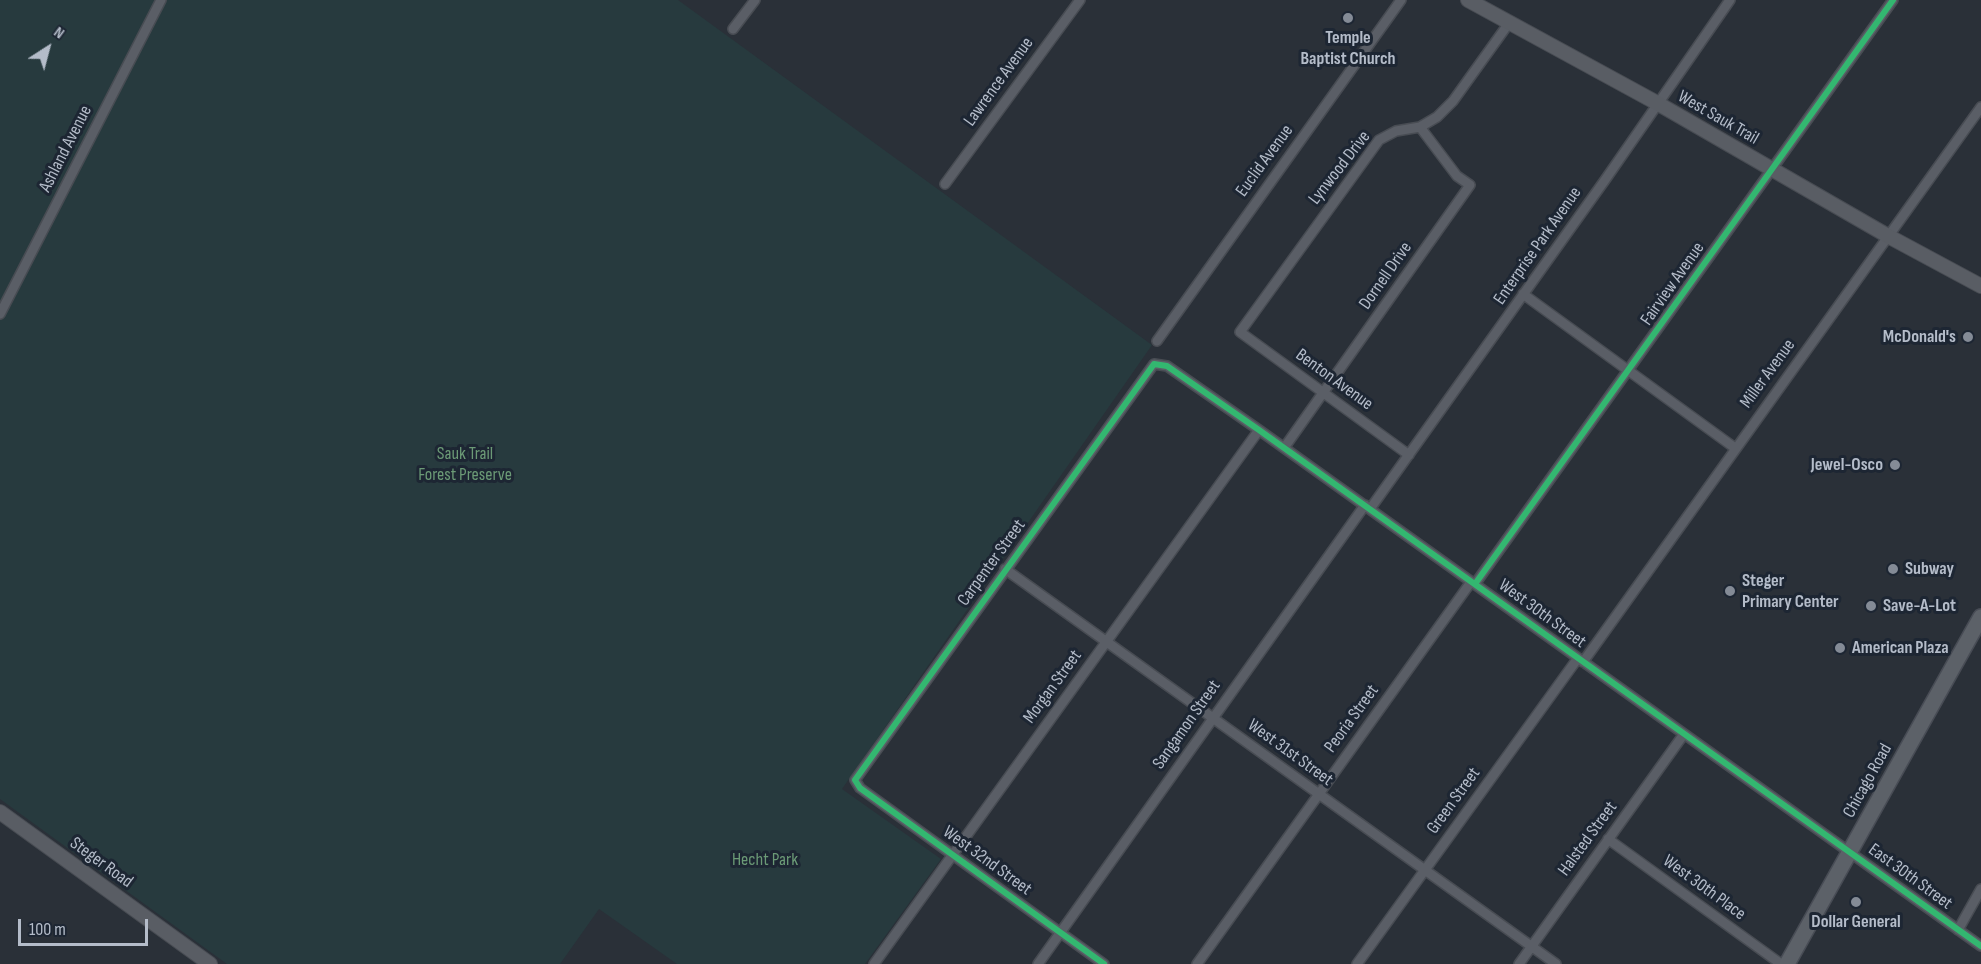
<!DOCTYPE html>
<style>
body{margin:0}
#map{position:relative;width:1981px;height:964px;overflow:hidden;background:#2a3038;font-family:"Sofia Sans Condensed",sans-serif}
canvas{display:block}
.north{position:absolute;left:18px;top:18px;width:60px;height:60px;-webkit-text-stroke:4px #1d2633;paint-order:stroke;rotate:36deg;font-size:16px;font-weight:700;line-height:24px;text-align:center;color:#b4bcc9}
.north::after{content:'';display:block;margin:auto;width:21px;height:27px;background:#b4bcc9;clip-path:polygon(50% 0,100% 100%,50% 72%,0 100%)}
.scale{position:absolute;left:18px;top:919px;width:130px;height:27px;box-sizing:border-box;border:3px solid #b4bcc9;border-top:0;padding-left:8px;font-size:18px;line-height:21px;white-space:nowrap;color:#b4bcc9;-webkit-text-stroke:4px #1d2633;paint-order:stroke}
</style>
<div id="map">
<canvas width="1981" height="964"></canvas>
<div class="north">N</div>
<div class="scale">100 m</div>
</div>
<script>
const ctx = document.querySelector('canvas').getContext('2d');
ctx.lineJoin = 'round';
function fillPath(path, color) { ctx.fillStyle = color; ctx.fill(path, 'evenodd'); }
const shape = rows => new Path2D(rows.map(r => 'M' + r).join(''));
function trace(path, color, width, dash) { ctx.strokeStyle = color; ctx.lineWidth = width; ctx.lineCap = dash ? 'butt' : 'round'; ctx.setLineDash(dash || []); ctx.stroke(path); }
function write(font, color, halo, rows, align = 'center') {
  ctx.font = font + ' "Sofia Sans Condensed",sans-serif'; ctx.lineWidth = 6; ctx.setLineDash([]); ctx.textBaseline = 'middle'; ctx.strokeStyle = halo; ctx.fillStyle = color; for (const [text, x, y, turn = 0] of rows) {
    ctx.save(); ctx.translate(x, y); ctx.rotate((+turn || 0) * Math.PI / 180); ctx.textAlign = isNaN(turn) ? turn : align; if (halo) ctx.strokeText(text, 0, 0); ctx.fillText(text, 0, 0); ctx.restore();
  }
}
fillPath(shape([
 [0,0,678,0,1152,345,842,789,941,859,865,964,677,964,599,909,560,964,227,964,0,799]
]), '#273a3e');
const street = shape([
 [733,29,755,0],
 [945,184,1080,0],
 [1523,294,1735,448],
 [0,314,161,0],
 [1157,341,1401,0],
 [1284,448,1470,185,1457,176,1420,127],
 [1409,455,1240,332,1379,140,1396,131,1420,127,1437,117,1453,101,1509,23],
 [1370,509,1605,180,1730,0],
 [1005,569,1556,964],
 [1475,584,1893,0],
 [1583,662,1981,107],
 [1608,839,1781,964],
 [1958,930,1981,889],
 [874,964,1259,430],
 [1038,964,1365,505],
 [1104,964,860,788,855,780,1154,364,1167,366,1259,430,1981,946],
 [1197,964,1471,582],
 [1357,964,1578,658],
 [1519,964,1684,734]
]);
const secondary = shape([
 [1468,0,1657,103,1888,236,1981,286],
 [0,812,210,964]
]);
const primary = shape([
 [1787,964,1981,617]
]);
trace(street, '#484c53', 12);
trace(secondary, '#484c53', 16);
trace(primary, '#484c55', 18);
trace(street, '#5a5e66', 9);
trace(secondary, '#595d64', 14);
trace(primary, '#5c6168', 15);
trace(shape([
 [1475,584,1893,0],
 [1104,964,860,788,855,780,1154,364,1167,366,1259,430,1981,946]
]), '#33b770', 6);
for (const [x, y, r, color] of [
 [1348,18,6,"#848b96"],
 [1968,337,6,"#848b96"],
 [1895,465,6,"#848b96"],
 [1893,569,6,"#848b96"],
 [1730,591,6,"#848b96"],
 [1871,606,6,"#848b96"],
 [1840,648,6,"#848b96"],
 [1856,902,6,"#848b96"]
]) { const dot = new Path2D(); dot.arc(x, y, r, 0, 2 * Math.PI); ctx.fillStyle = color; ctx.fill(dot); trace(dot, '#1d2633', 2); }
write('bold 18px', '#b4bcc9', '#1d2633', [
 ["Temple",1348,38,"center"],
 ["Baptist Church",1348,59,"center"],
 ["McDonald's",1956,337,"right"],
 ["Jewel-Osco",1883,465,"right"],
 ["Subway",1905,569],
 ["Steger",1742,581],
 ["Primary Center",1742,602],
 ["Save-A-Lot",1883,606],
 ["American Plaza",1852,648],
 ["Dollar General",1856,922,"center"]
], 'left');
write('18px', '#b4bcc9', '#1d2633', [
 ["Lawrence Avenue",999,82,-54],
 ["West Sauk Trail",1718,118,30],
 ["Ashland Avenue",66,149,-63],
 ["Euclid Avenue",1265,161,-54],
 ["Lynwood Drive",1340,168,-52],
 ["Enterprise Park Avenue",1538,246,-55],
 ["Dornell Drive",1386,276,-55],
 ["Fairview Avenue",1673,284,-55],
 ["Miller Avenue",1768,374,-54],
 ["Benton Avenue",1334,380,36],
 ["Carpenter Street",992,563,-54],
 ["West 30th Street",1542,614,36],
 ["Morgan Street",1053,687,-54],
 ["Peoria Street",1352,719,-54],
 ["Sangamon Street",1187,725,-55],
 ["West 31st Street",1290,753,36],
 ["Chicago Road",1868,781,-61],
 ["Green Street",1454,801,-54],
 ["Halsted Street",1588,839,-54],
 ["West 32nd Street",987,861,36],
 ["Steger Road",101,863,36],
 ["East 30th Street",1910,877,36],
 ["West 30th Place",1704,888,36]
]);
write('18px', '#6b9a76', '#1d2633', [
 ["Sauk Trail",465,454],
 ["Forest Preserve",465,475],
 ["Hecht Park",765,860]
]);
</script>
